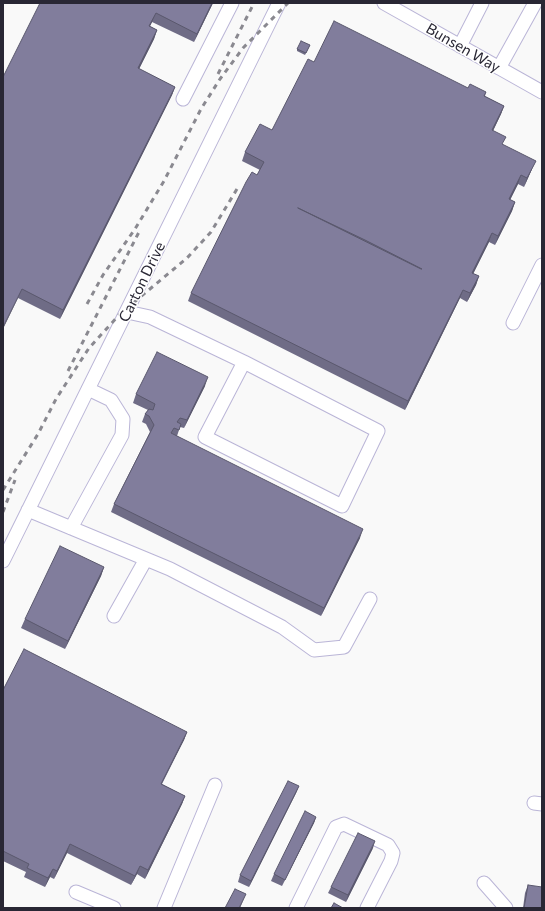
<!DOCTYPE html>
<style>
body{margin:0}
#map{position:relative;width:545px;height:911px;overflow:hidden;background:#f9f9f9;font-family:Commissioner,sans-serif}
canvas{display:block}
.frame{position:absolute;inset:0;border:4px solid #292734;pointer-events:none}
</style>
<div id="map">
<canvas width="545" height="911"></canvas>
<div class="frame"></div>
</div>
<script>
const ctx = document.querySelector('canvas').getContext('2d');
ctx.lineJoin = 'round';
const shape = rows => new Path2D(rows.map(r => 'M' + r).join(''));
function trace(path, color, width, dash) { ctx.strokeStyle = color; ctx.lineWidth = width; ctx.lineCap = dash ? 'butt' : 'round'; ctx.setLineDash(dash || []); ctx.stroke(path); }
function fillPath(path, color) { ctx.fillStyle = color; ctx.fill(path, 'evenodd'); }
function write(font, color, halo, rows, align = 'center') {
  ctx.font = font + ' Commissioner,sans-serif'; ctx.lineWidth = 3; ctx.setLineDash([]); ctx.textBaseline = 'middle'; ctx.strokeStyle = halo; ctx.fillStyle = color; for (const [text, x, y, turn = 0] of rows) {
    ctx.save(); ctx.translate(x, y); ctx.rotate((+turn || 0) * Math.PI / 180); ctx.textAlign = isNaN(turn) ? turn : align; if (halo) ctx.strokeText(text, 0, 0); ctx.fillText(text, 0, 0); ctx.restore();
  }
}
const minor = shape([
 [384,3,542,92],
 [460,46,482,3],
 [499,68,535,3],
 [183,99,232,3],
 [127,312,150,317,244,362,378,431,342,506,205,437,244,362],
 [513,323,542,265],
 [28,510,170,569,282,627,314,650,344,647,370,599],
 [71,528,122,435,123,419,111,400,88,389],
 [3,561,279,3],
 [114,616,146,559],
 [534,803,542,804],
 [484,883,506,908],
 [76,892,114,908],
 [164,908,215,785],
 [296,908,336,827,344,824,388,845,393,853,391,861,367,908]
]);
trace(minor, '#bab5d7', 15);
trace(minor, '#fff', 13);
trace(shape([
 [218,74,254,3],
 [87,304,103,275,135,229,164,181,201,109,220,79,243,48,288,3],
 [68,371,140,230],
 [3,490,38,434,56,399,89,348,120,314,187,258,211,232,237,189],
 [3,512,15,480]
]), '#8a8990', 3, [5, 5]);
fillPath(shape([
 [40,3,213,3,194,42,152,22,150,26,157,30,154,39,139,69,175,87,172,95,60,319,18,298],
 [310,45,305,55,297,51,297,49],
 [314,62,468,88,486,92,485,96,504,106,501,114,493,131,503,145,532,169,524,187,518,184,510,200,515,202,512,211,495,245,489,242,473,274,479,276,476,285,467,302,460,298,405,410,188,301,191,293,260,170,242,161,245,152,272,130],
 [205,386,184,428,180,427,177,436,360,538,321,616,111,512,114,504,150,432,146,424,142,422,145,414,148,410,133,403,136,394],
 [104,567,101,576,65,649,21,628,25,619],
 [3,690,187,732,184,740,162,784,185,796,182,804,145,879,137,874,131,885,67,853,54,879,50,877,45,887,24,877,26,872,3,861],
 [299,786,296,793,249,887,238,882,240,875],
 [316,817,314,823,282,886,271,881,274,874],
 [373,848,346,902,328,893,331,887],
 [528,885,542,908,523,908,525,893]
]), '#6f6c86');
fillPath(shape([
 [212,3,213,3,194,42,197,34],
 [156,13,152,22,146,34,149,26],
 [157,30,154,39,135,77,138,68],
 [175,87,172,95,60,319,63,310],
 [504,106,501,114,489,139,492,130],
 [536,161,532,169,524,187,527,178],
 [521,175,518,184,506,208,509,199],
 [515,202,512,211,495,245,498,236],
 [492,233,489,242,469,282,472,273],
 [479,276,476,285,467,302,470,293],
 [22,289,18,298,3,329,3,327],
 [463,290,460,298,405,410,408,401],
 [208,377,205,386,184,428,187,420],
 [363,529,360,538,321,616,324,608],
 [104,567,101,576,65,649,68,641],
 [187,732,184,740,157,792],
 [299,786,296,793,249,887,251,881],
 [185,796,182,804,145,879,148,870],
 [316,817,314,823,282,886,285,880],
 [375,841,373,848,346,902,348,895],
 [70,844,67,853,54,879,57,871],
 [140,866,137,874,131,885,135,876],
 [53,869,50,877,45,887,48,878],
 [246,894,240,908,239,908]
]), '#5a586d');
const building = shape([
 [40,3,212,3,197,34,156,13,149,26,157,30,138,68,175,87,63,310,22,289,3,327,3,77,40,3],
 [334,21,468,88,470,84,486,92,484,96,504,106,492,130,506,137,502,144,536,161,527,178,521,175,509,199,515,202,498,236,492,233,472,273,479,276,470,293,463,290,408,401,191,293,246,182,252,172,257,175,264,162,245,152,260,124,272,130,308,59,314,62,334,21],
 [298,208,365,240,422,269,421,269,298,208],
 [301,41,310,45,306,53,297,49,301,41],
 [157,352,208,377,187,420,180,418,177,422,181,424,179,430,174,428,171,433,363,529,324,608,114,504,154,425,149,416,145,414,149,409,153,410,155,404,136,394,157,352],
 [60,546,104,567,68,641,25,619,60,546],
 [24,649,187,732,161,784,185,796,148,870,140,866,135,876,70,844,57,871,53,869,48,878,27,868,29,864,3,851,3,690,24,649],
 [288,781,299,786,251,881,240,875,288,781],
 [305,811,316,817,285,880,274,874,305,811],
 [358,833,375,841,348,895,331,887,358,833],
 [528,885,542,887,542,908,524,908,528,885],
 [235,889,246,894,239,908,225,908,235,889],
 [334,903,343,908,331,908,334,903]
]);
fillPath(building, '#817d9c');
trace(building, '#5a586d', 1);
write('15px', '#292734', '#fff', [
 ["Bunsen Way",463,48,30],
 ["Carton Drive",142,282,-64]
]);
</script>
